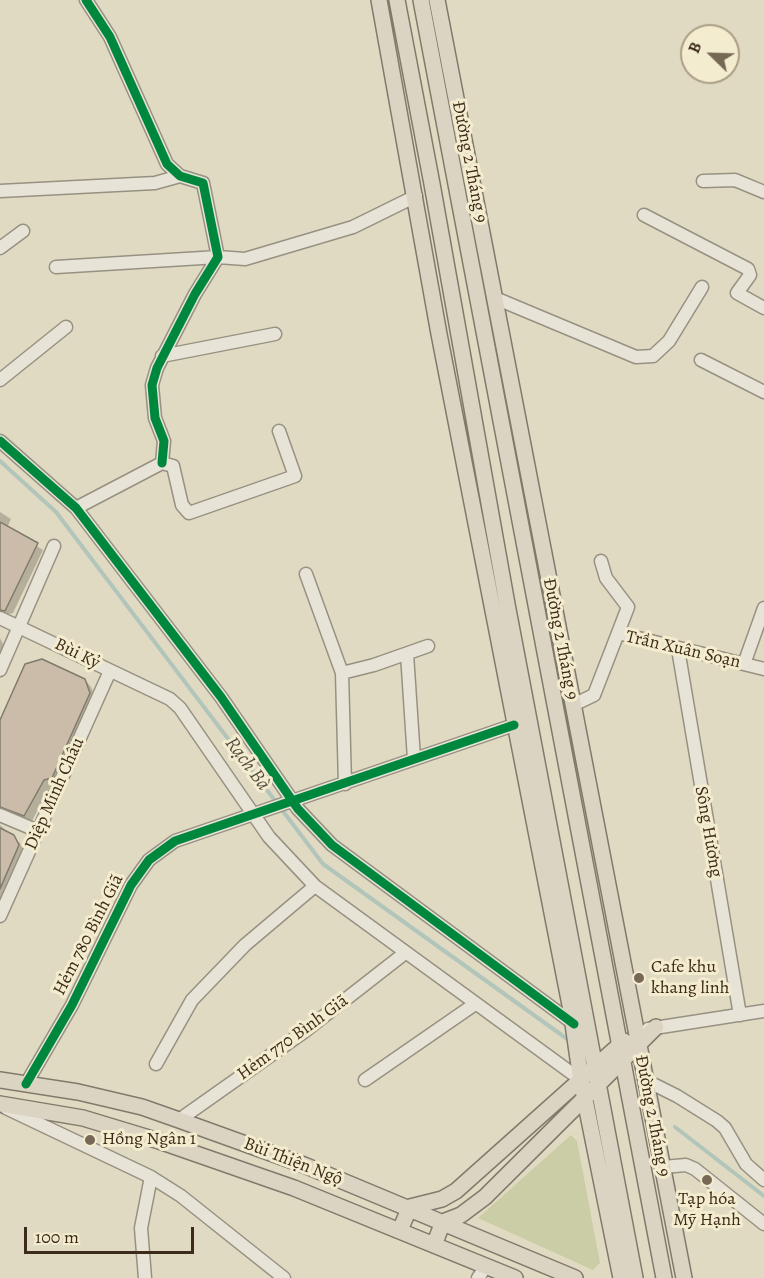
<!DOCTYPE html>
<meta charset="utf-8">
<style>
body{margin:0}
#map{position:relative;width:764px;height:1278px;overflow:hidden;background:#e1dac2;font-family:Alegreya,serif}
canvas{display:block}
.north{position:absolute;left:680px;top:24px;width:60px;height:60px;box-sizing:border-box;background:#f4eccf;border:2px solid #aa9e87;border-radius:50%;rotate:293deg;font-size:16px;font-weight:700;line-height:24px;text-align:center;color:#3c2a1a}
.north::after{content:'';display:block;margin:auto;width:21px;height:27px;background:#766855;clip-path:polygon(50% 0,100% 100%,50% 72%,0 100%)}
.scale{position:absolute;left:24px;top:1227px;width:170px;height:27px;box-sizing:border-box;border:3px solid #3c2a1a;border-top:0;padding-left:8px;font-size:18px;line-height:21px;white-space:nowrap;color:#3c2a1a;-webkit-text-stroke:4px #f4eccf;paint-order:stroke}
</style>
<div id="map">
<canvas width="764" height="1278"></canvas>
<div class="north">B</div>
<div class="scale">100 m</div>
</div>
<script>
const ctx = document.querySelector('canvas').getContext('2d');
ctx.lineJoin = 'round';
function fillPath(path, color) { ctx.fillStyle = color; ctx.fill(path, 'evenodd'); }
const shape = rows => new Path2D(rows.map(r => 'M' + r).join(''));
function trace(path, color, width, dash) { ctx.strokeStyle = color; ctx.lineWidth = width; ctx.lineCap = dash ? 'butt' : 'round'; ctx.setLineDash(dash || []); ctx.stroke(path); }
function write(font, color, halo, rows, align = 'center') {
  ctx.font = font + ' Alegreya,serif'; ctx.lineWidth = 6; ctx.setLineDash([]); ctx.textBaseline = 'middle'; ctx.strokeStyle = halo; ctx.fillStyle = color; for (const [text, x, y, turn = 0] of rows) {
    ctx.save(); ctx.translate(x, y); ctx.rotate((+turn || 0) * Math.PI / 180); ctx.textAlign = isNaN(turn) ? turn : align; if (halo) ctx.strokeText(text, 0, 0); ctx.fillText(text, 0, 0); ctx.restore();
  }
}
fillPath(shape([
 [571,1135,577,1141,600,1263,593,1270,478,1218]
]), '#cacda5');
fillPath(shape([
 [0,512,11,519,7,528,43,550,13,613,3,616,0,615],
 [0,638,5,648,0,658],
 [85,680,91,687,96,699,58,784,50,786,32,821,6,812,0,817,0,724],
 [0,825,20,843,25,852,0,908]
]), '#0003');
trace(shape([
 [0,461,56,512,323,864,570,1041],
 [675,1127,764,1196]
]), '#b1c5ba', 4);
const building = shape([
 [0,522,38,543,5,611,0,610,0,522],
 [42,659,85,679,90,693,52,778,44,780,24,816,0,807,0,720,25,664,42,659],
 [0,828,14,835,19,845,0,889,0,828]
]);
fillPath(building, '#cabca9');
trace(building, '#807a6c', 1.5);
const minor = shape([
 [86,0,110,37,167,164,180,176,203,183,218,257,195,294,157,368,152,385,155,418,164,441,162,463],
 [703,181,735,180,764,192],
 [0,191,155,183,180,176],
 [644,215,748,269,750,275,737,293,764,308],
 [0,248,23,231],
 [56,267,218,257,245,259,353,227,416,196],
 [495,298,636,357,653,356,669,341,702,287],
 [162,356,275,334],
 [701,360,764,392],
 [0,380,66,327],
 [0,441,76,508,221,697,298,809,332,845,574,1024],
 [76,508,162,463,173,466,182,505,189,513,295,476,279,431],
 [601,561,606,578,628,607,618,633],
 [306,574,342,673,345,784],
 [0,618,170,699,180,708,269,837,315,886,581,1080],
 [678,649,740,1015],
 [407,654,414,759],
 [744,664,764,608],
 [0,670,54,546],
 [342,673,374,665,428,646],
 [573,705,594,695,618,633,764,669],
 [0,815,38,831],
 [0,916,110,671],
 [648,1029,764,1011],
 [156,1064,192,1000,245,945,315,886],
 [365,1080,475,1004],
 [26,1084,72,1005,131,885,149,860,175,841,514,725],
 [646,1084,655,1085,677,1096,717,1121,725,1128,746,1164,764,1180],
 [6,1108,151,1177,181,1196,284,1278],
 [179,1120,305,1031,405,953],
 [663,1167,686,1165,695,1169,764,1224],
 [145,1278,141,1228,151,1177],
 [478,1278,486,1266]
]);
const major = shape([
 [379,0,439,334,571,1010,581,1080,621,1278],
 [397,0,432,184,507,604,635,1278],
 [421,0,664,1278],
 [437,0,684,1278],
 [0,1080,78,1092,142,1107,179,1120,304,1165,575,1278],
 [0,1104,83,1118,159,1141,294,1188,515,1278],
 [400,1230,410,1207,442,1199,456,1191,624,1041],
 [434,1245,443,1222,461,1215,485,1197,656,1027]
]);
trace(minor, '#979182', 15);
trace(major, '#807a6c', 18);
trace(minor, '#e7e3d7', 12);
trace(major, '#dbd4c2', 15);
trace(shape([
 [86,0,110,37,167,164,180,176,203,183,218,257,195,294,157,368,152,385,155,418,164,441,162,463],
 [0,441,76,508,221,697,298,809,332,845,574,1024],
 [26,1084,72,1005,131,885,149,860,175,841,514,725]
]), '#00873e', 9);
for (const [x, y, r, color] of [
 [639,978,6,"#766855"],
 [90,1140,6,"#766855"],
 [707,1180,6,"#766855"]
]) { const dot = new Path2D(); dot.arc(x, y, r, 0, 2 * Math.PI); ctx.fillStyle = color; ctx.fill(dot); trace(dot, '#f4eccf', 2); }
write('18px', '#3c2a1a', '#f4eccf', [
 ["Đường 2 Tháng 9",469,162,79],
 ["Đường 2 Tháng 9",560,639,79],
 ["Trần Xuân Soạn",683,650,13],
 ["Bùi Kỷ",77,654,26],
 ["Diệp Minh Châu",55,794,-66],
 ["Sông Hương",708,832,80],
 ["Hẻm 780 Bình Giã",89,935,-63],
 ["Hẻm 770 Bình Giã",293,1038,-36],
 ["Đường 2 Tháng 9",652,1116,79],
 ["Bùi Thiện Ngộ",293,1162,21]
]);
write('18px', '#3c2a1a', '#f4eccf', [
 ["Cafe khu",651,968],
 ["khang linh",651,989],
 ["Hồng Ngân 1",102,1140],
 ["Tạp hóa",707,1200,"center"],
 ["Mỹ Hạnh",707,1221,"center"]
], 'left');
write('italic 20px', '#544e41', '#f4eccf', [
 ["Rạch Bà",247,764,53]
]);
</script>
